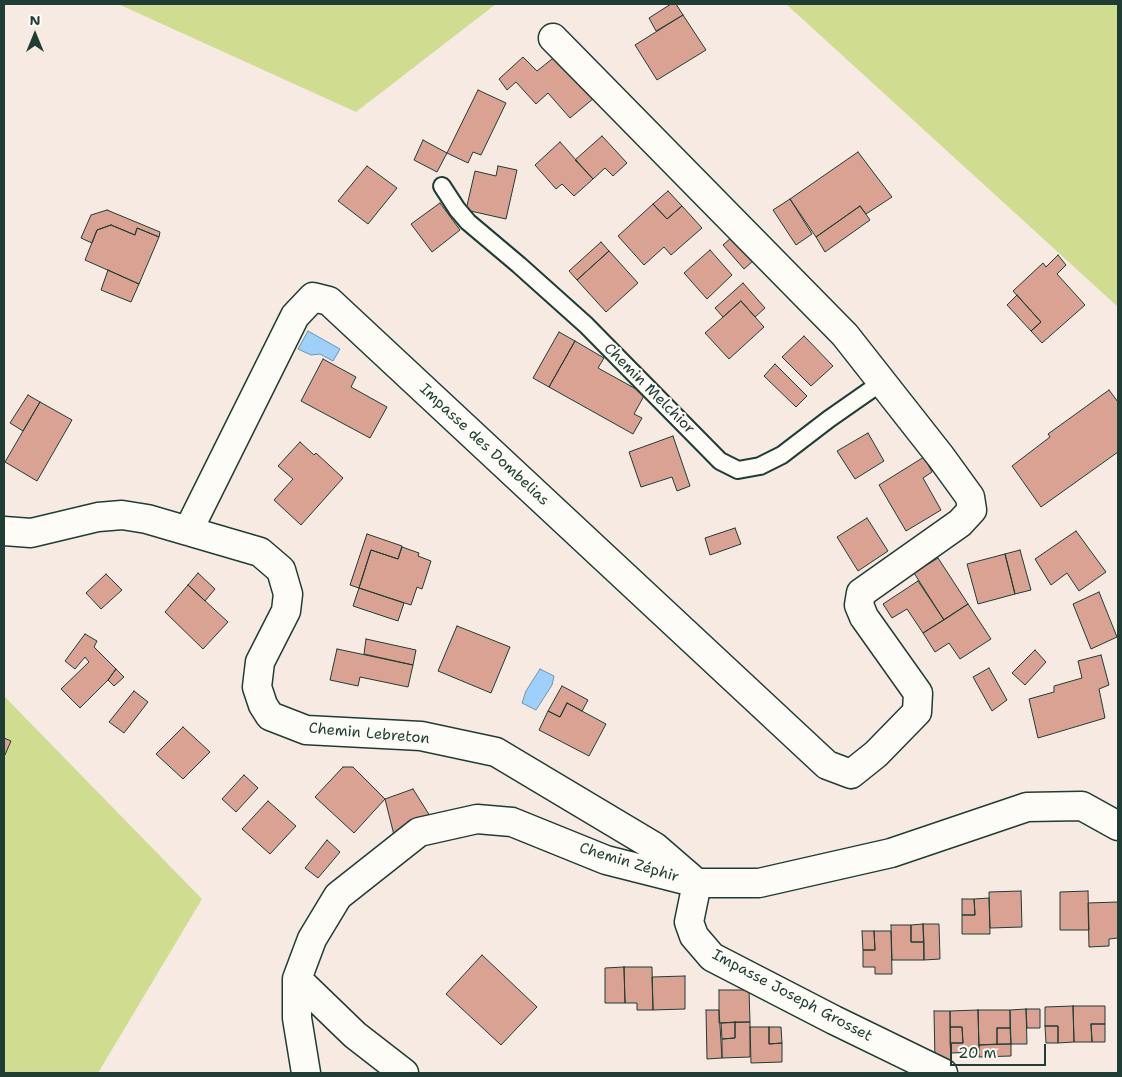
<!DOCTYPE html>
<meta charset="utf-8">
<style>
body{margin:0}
#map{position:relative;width:1122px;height:1077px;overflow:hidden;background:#f6eae3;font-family:"Shantell Sans",sans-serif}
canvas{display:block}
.frame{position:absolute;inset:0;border:5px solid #1f3d34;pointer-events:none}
.north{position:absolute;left:10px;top:10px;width:50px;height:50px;-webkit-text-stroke:4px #fdfcf7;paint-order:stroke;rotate:0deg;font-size:14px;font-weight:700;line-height:20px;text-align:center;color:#1f3d34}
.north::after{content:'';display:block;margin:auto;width:18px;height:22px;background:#1f3d34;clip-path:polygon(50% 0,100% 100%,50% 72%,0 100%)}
.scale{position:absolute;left:950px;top:1044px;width:96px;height:22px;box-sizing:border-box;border:2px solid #1f3d34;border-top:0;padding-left:6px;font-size:15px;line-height:18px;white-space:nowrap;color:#1f3d34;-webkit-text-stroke:4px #fdfcf7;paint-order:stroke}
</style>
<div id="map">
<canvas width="1122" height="1077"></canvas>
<div class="frame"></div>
<div class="north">N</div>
<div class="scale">20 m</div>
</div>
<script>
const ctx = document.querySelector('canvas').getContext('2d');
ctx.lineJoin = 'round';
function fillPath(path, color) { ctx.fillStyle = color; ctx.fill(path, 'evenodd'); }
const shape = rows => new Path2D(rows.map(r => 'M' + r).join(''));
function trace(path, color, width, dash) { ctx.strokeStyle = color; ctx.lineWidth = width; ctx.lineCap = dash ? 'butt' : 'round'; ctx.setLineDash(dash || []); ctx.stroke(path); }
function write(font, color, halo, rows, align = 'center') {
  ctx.font = font + ' "Shantell Sans",sans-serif'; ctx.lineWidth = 4; ctx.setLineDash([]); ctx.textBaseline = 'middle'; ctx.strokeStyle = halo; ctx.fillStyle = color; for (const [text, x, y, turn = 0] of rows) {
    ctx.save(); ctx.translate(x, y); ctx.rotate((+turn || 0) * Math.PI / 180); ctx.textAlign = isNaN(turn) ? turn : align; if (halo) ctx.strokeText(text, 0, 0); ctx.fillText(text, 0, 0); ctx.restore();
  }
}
fillPath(shape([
 [118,4,496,4,356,112],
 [786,4,1118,4,1118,307],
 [4,696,202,899,98,1073,4,1073]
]), '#d0dd90');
const water = shape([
 [308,331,340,349,333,361,320,354,311,355,298,349,308,331],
 [540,669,554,676,552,685,536,710,522,703,526,691,540,669]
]);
fillPath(water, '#9ed0fb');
trace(water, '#6b95ab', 1);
const building = shape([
 [671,4,676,4,683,15,656,31,649,18,671,4],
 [683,15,706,50,657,80,635,45,683,15],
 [557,55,594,98,570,118,548,93,536,104,516,82,507,90,499,79,523,57,537,71,557,55],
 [478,90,506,103,481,155,473,152,468,163,447,153,478,90],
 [602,136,627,163,613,176,605,168,593,179,575,160,602,136],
 [423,140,447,153,437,172,414,160,423,140],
 [560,142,593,179,574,196,562,184,556,189,535,165,560,142],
 [858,152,892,197,866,214,860,206,816,237,790,199,858,152],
 [367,166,397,188,368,224,338,201,367,166],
 [498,166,517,170,506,219,466,210,475,171,496,176,498,166],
 [668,191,682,206,667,219,653,204,668,191],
 [790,199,812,234,796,245,773,210,790,199],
 [440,203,460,230,432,252,411,224,440,203],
 [653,204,667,219,682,206,702,228,671,255,664,247,644,265,618,236,653,204],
 [860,206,870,220,825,252,816,237,860,206],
 [107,210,160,232,159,237,137,228,135,235,111,225,97,230,92,243,81,238,91,215,107,210],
 [111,225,135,235,137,228,159,237,139,284,85,260,97,230,111,225],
 [732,237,754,260,744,269,723,245,732,237],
 [601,242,609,251,577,280,569,271,601,242],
 [710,250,732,275,707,299,684,273,710,250],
 [609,251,638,283,606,312,577,280,609,251],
 [1058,255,1066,265,1057,274,1085,305,1042,343,1031,331,1041,322,1013,291,1043,263,1046,267,1058,255],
 [108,270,139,284,131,302,101,290,108,270],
 [743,283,765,308,755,317,741,301,723,317,715,308,743,283],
 [1017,295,1041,322,1031,331,1007,305,1017,295],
 [741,301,764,327,729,359,705,333,741,301],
 [559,332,575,341,549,387,533,378,559,332],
 [804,336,833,366,811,386,782,357,804,336],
 [575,341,604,358,598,368,645,394,634,414,642,418,633,434,549,387,575,341],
 [323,359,356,377,351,387,387,407,370,438,301,401,323,359],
 [775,364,807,396,796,407,764,376,775,364],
 [1109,390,1118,402,1118,452,1041,507,1012,466,1050,437,1048,434,1109,390],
 [28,395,40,402,23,431,10,423,28,395],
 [40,402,72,420,37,481,5,462,40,402],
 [868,433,884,461,855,479,837,451,868,433],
 [673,436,690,486,677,491,672,477,641,487,629,452,673,436],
 [300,442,314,455,316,453,343,478,301,525,274,500,293,479,278,466,300,442],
 [924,457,932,472,923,478,941,510,906,531,879,485,924,457],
 [867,518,888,551,858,571,837,537,867,518],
 [735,528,741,544,710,555,705,538,735,528],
 [1076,531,1106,572,1079,591,1067,573,1051,585,1035,559,1076,531],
 [367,534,402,546,398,559,371,550,359,588,350,585,367,534],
 [402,547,419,553,418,556,431,561,422,589,417,587,411,605,359,588,371,550,398,559,402,547],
 [1020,550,1031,590,1015,594,1005,554,1020,550],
 [1005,554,1015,594,978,604,967,564,1005,554],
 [938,558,968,604,944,620,914,573,938,558],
 [198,573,215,589,205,601,188,585,198,573],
 [106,574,122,590,101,609,86,593,106,574],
 [918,581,944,620,923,633,907,609,892,618,883,604,918,581],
 [188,585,228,622,203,649,165,612,188,585],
 [359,588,404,603,398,621,353,606,359,588],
 [1099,592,1117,637,1091,649,1073,604,1099,592],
 [968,604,991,639,960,659,949,643,935,652,923,633,968,604],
 [457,626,510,647,491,693,438,671,457,626],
 [85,634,97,641,94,647,116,669,108,680,80,708,61,689,89,662,85,657,75,669,65,661,85,634],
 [366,639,416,650,413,665,364,654,366,639],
 [337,649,413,665,408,687,360,677,358,686,330,680,337,649],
 [1035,650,1046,662,1025,685,1012,673,1035,650],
 [1101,655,1109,685,1099,689,1105,718,1038,738,1029,699,1054,692,1054,686,1082,678,1078,661,1101,655],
 [989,668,1007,700,992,711,973,677,989,668],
 [116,669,124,677,114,686,108,680,116,669],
 [562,686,588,700,582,711,567,703,560,717,548,711,562,686],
 [134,691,148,702,124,733,109,722,134,691],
 [567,703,606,724,589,756,539,730,548,711,560,717,567,703],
 [183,727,210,752,183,779,156,754,183,727],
 [4,738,11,741,4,757,4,738],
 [343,767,353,767,385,799,354,833,315,797,343,767],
 [244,775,258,788,236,812,222,799,244,775],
 [413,789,430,816,395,839,385,799,413,789],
 [268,801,296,826,270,854,242,829,268,801],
 [327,840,340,852,318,878,305,868,327,840],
 [1021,891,1022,927,990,928,989,892,1021,891],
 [1088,891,1089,930,1060,930,1060,892,1088,891],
 [989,898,990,934,962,934,962,915,975,915,974,899,989,898],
 [962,899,974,899,975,915,962,915,962,899],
 [1118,902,1118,938,1109,939,1109,946,1089,947,1088,903,1118,902],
 [923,924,924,942,911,942,911,925,923,924],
 [923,924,939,924,940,959,924,960,923,924],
 [891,925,911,925,911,942,924,942,924,960,892,960,891,925],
 [862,931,874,931,875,950,863,950,862,931],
 [874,931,891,931,892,974,875,974,875,967,863,967,863,950,875,950,874,931],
 [482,955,537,1007,501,1045,446,994,482,955],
 [624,967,625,1003,605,1003,605,968,624,967],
 [624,967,652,967,653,1010,637,1010,637,1003,625,1003,624,967],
 [685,976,685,1009,653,1010,652,977,685,976],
 [719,990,749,990,750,1022,719,1023,719,990],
 [1073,1006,1105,1006,1105,1024,1091,1024,1092,1042,1074,1042,1073,1006],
 [1073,1006,1074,1042,1058,1043,1058,1026,1045,1026,1045,1007,1073,1006],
 [1026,1009,1040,1009,1040,1028,1027,1028,1026,1009],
 [1026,1009,1027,1044,1011,1044,1010,1010,1026,1009],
 [706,1010,719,1010,722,1058,707,1059,706,1010],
 [978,1010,1010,1010,1010,1028,997,1028,997,1044,979,1045,978,1010],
 [978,1010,979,1052,951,1053,950,1043,963,1043,962,1027,950,1027,950,1011,978,1010],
 [934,1011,950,1011,951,1061,935,1061,934,1011],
 [735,1022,735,1038,722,1039,721,1023,735,1022],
 [735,1022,750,1022,750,1057,722,1058,722,1039,735,1038,735,1022],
 [1091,1024,1105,1024,1105,1042,1092,1042,1091,1024],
 [1045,1026,1058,1026,1058,1043,1046,1043,1045,1026],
 [750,1027,769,1027,769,1044,782,1043,782,1062,751,1063,750,1027],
 [769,1027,781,1027,782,1043,769,1044,769,1027],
 [950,1027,962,1027,963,1043,950,1043,950,1027],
 [997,1028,1010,1028,1011,1044,997,1044,997,1028],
 [1011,1044,1011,1056,979,1057,979,1045,1011,1044]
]);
fillPath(building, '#daa293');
trace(building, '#1f3d34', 1);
const lane = shape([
 [442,186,457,209,468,222,519,265,586,325,720,461,738,470,760,466,782,455,829,419,882,382]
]);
const street = shape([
 [4,531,31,533,98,517,122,515,147,519,260,552,281,570,288,594,286,611,260,662,257,687,263,705,270,716,306,730,421,736,496,752,655,847,692,879],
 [188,531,295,316,313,297,329,301,827,765,851,774,876,754,917,712,918,693,864,617,859,605,861,593,960,523,972,510,970,497,941,457,845,335,553,38],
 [697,883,689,922,694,936,712,957,834,1020,943,1073],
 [297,979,355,1035,404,1073],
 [306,1073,297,1018,297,979,312,939,338,896,419,832,477,819,512,822,606,860,697,883,759,883,891,853,1027,807,1082,806,1118,826]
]);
trace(lane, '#1f3d34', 20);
trace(street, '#1f3d34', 31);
trace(lane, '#fdfcf7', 16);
trace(street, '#fdfcf7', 28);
write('15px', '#1f3d34', '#fdfcf7', [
 ["Chemin Melchior",649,389,45],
 ["Impasse des Dombelias",484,445,43],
 ["Chemin Lebreton",369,734,5],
 ["Chemin Zéphir",629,863,17],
 ["Impasse Joseph Grosset",792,996,28]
]);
</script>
